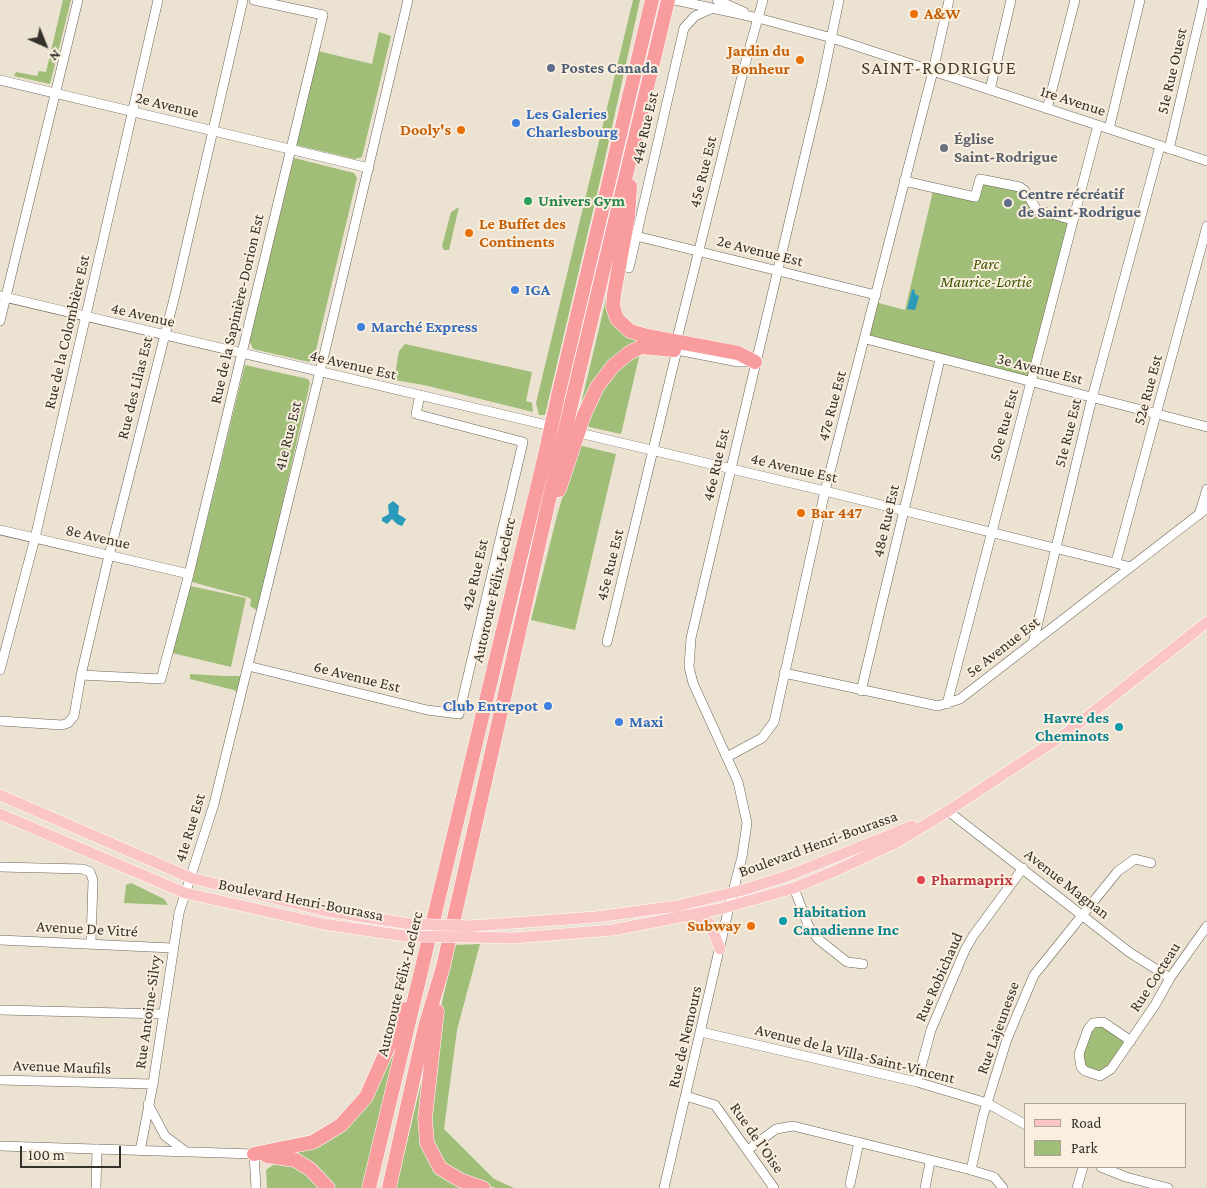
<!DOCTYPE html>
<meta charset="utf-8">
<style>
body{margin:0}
#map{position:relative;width:1207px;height:1188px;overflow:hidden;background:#ece2d2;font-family:"Crimson Pro",serif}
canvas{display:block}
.legend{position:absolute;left:1024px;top:1103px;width:162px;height:65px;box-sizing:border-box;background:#faefdf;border:1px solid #aba397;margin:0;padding:6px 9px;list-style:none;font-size:15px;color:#35312b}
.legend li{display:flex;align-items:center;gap:10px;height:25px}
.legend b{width:25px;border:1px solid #aba397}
.north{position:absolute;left:20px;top:20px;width:50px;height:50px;-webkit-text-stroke:4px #faefdf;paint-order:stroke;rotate:136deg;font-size:14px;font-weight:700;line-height:20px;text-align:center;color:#35312b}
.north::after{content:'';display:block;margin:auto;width:18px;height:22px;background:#35312b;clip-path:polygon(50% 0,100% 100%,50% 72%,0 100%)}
.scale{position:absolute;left:20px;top:1146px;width:101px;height:22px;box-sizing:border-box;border:2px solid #35312b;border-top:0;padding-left:6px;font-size:15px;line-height:18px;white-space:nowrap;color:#35312b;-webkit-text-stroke:4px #faefdf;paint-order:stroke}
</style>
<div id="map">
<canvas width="1207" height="1188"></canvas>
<ul class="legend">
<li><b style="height:6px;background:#fbc4c5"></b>Road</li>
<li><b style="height:14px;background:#a0be78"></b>Park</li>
</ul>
<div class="north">N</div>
<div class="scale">100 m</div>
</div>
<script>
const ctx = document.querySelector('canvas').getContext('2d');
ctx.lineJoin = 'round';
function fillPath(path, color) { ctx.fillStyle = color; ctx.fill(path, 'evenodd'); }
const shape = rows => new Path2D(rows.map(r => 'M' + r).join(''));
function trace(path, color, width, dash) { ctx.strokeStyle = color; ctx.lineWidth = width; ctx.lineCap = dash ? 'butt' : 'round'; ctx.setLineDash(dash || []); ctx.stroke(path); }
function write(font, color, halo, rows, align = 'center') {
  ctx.font = font + ' "Crimson Pro",serif'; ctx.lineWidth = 4; ctx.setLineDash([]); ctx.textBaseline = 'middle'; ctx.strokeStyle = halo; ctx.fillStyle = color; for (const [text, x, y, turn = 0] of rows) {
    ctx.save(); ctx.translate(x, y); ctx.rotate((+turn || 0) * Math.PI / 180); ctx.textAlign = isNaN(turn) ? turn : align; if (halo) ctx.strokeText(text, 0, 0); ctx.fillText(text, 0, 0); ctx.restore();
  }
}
fillPath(shape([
 [63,0,71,0,50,84,14,76,16,72,37,76,39,71,46,72],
 [633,0,640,0,600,181,545,415,539,415,536,403],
 [379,32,391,36,362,157,355,159,296,145,318,51,372,64],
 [294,158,354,173,357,178,314,358,309,362,253,349,249,340],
 [980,179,1020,187,1037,210,1073,220,1031,381,866,339,875,302,905,310,933,191,975,197],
 [459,207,449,250,444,250,442,246,451,212],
 [612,274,610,303,645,339,627,348,611,359,586,402,582,400],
 [405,344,532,372,526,401,532,403,533,412,424,385,394,380,399,351],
 [640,353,621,434,585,426,590,413,616,367],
 [245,365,308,379,310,383,258,611,250,606,251,599,247,597,192,582],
 [578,445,616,454,575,630,531,620,558,512],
 [186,585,246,598,231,667,168,652],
 [190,674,223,676,242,676,238,693,234,690,190,679],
 [131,883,164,899,168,905,124,903,126,885],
 [480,944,457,1030,444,1129,494,1179,514,1188,496,1188,465,1180,448,1171,430,1144,438,1020,455,945],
 [1098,1021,1131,1041,1106,1074,1085,1071,1082,1044],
 [398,1042,362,1188,331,1188,277,1153,337,1133],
 [424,1071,425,1149,471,1188,396,1188],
 [276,1163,294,1166,325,1188,267,1188,266,1170]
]), '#a0be78');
fillPath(shape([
 [914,289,915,294,919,296,915,310,907,309,912,290],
 [393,501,399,506,398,514,406,519,402,526,397,524,392,519,387,524,382,521,382,518,389,514,388,505]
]), '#299ab9');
const minor = shape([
 [675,0,758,18,832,38,1207,161],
 [717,0,744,12],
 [0,80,369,168],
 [990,90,1011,0],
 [1047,109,1075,0],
 [1109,129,1140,0],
 [1169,149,1204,0],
 [904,181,975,197,980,179,1020,187,1025,191,1037,210,1073,220],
 [636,236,876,295],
 [629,268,684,28,695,16,711,9],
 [0,296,555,427],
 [0,321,78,0],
 [678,335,744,68,763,0],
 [866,339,1207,427],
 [575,432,825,491,1131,567],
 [1199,515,1207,489],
 [0,530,189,574],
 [1116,562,1207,226],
 [607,642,677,350,738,362,752,362],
 [1033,643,1092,398,1160,146],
 [248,666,427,710,459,714,523,442,416,414,420,395],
 [0,670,35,538,158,0],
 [784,673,938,706,960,699,1207,508],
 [81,675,161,679,189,574,323,15,254,0],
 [861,691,940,359],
 [947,704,1098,125],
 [0,721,62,725,68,723,74,716,81,675,107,564,176,291,243,0],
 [727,757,762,738,774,722,825,491,933,71,949,0],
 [948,811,1129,952,1170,978],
 [0,867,83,869,90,872,93,880,91,943],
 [794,888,808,925,818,939,847,962,863,964],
 [0,940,172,948],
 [0,1010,164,1014],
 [701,1032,917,1082,987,1103,1026,1125],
 [1131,1041,1103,1022,1093,1023,1088,1029,1079,1054,1081,1067,1085,1071,1100,1076,1111,1069,1155,1005,1170,978,1207,926],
 [0,1080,153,1084],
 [917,1082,931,1030,965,950,973,936,1023,868],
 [686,1096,715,1105,774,1188],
 [148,1104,165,1136,185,1151],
 [0,1146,254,1154,256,1188],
 [749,1149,776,1129,793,1126,971,1170,994,1177,1003,1188],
 [140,1151,153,1084,179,913,214,804,325,351,408,0],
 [1101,1167,1126,1177,1168,1188],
 [971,1170,983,1116,1007,1039,1034,975,1118,871,1135,859,1151,863],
 [850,1184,859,1142],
 [96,1188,97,1149],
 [664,1188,729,907,742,857,747,823,738,782,693,683,689,667,691,638,822,83,839,0],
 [925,1188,930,1162],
 [1077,1188,1083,1167]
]);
const major = shape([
 [0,795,191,878,327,911,410,924],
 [0,814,185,893,323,924,405,936],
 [690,918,704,921,710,924,720,949],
 [471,926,596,917,677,906,743,890,790,875,912,826],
 [469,937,514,938,613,930,720,909,794,888,835,871,897,842,948,811,1068,732,1207,622]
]);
const highway = shape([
 [630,186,628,217,614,294,613,307,617,319,630,331,647,336,738,353,755,362],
 [558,396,652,0],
 [571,405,668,0],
 [584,415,597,387,613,366,629,353,641,347,674,350],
 [559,490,571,454],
 [437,1011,425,1118,427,1143,440,1168,460,1180,483,1188],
 [254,1154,313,1142,341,1125,366,1097,405,1009],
 [267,1156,295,1160,310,1169,328,1188],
 [369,1188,545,455],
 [389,1188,425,1027,443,967,559,456]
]);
trace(minor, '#6d6456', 10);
trace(major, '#fff', 12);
trace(highway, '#fff', 15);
trace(minor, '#fff', 9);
trace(major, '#fbc4c5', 11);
trace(highway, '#f99c9e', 14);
const majorBridge = shape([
 [410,924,471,926],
 [405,936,469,937]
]);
const highwayBridge = shape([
 [571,454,584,415],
 [545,455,558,396],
 [559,456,571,405]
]);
trace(majorBridge, '#fff', 12, []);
trace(highwayBridge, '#fff', 15, []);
trace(majorBridge, '#fbc4c5', 11);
trace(highwayBridge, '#f99c9e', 14);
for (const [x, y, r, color] of [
 [914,14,5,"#e8710a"],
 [800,60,5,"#e8710a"],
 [551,68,5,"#5c6f8a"],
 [516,123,5,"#3f7fe0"],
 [461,130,5,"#e8710a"],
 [944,148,5,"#6b7280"],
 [528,201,5,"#2e9e5b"],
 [1008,203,5,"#5c6f8a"],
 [469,233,5,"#e8710a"],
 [515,290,5,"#3f7fe0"],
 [361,327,5,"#3f7fe0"],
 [801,513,5,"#e8710a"],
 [548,706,5,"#3f7fe0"],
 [619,722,5,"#3f7fe0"],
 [1119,727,5,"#0f9aa8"],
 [921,880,5,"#e0444e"],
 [783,921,5,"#0f9aa8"],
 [751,926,5,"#e8710a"]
]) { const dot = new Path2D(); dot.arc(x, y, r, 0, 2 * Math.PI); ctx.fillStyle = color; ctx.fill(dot); trace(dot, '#faefdf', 2); }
write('bold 16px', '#c56008', '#faefdf', [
 ["A&W",924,14],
 ["Jardin du",790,51,"right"],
 ["Bonheur",790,69,"right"],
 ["Dooly's",451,130,"right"],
 ["Le Buffet des",479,224],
 ["Continents",479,242],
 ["Bar 447",811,513],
 ["Subway",741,926,"right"]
], 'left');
write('bold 16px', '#4e5e75', '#faefdf', [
 ["Postes Canada",561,68],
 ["Centre récréatif",1018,194],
 ["de Saint-Rodrigue",1018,212]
], 'left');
write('16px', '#35312b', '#faefdf', [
 ["51e Rue Ouest",1172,71,-77],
 ["1re Avenue",1073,101,18],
 ["2e Avenue",167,105,14],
 ["44e Rue Est",645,128,-77],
 ["45e Rue Est",703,172,-76],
 ["2e Avenue Est",760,251,14],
 ["Rue de la Sapinière-Dorion Est",237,309,-77],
 ["4e Avenue",143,315,13],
 ["Rue de la Colombière Est",67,332,-77],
 ["4e Avenue Est",353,365,13],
 ["3e Avenue Est",1040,369,14],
 ["Rue des Lilas Est",135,388,-76],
 ["52e Rue Est",1148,390,-75],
 ["47e Rue Est",832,406,-75],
 ["50e Rue Est",1004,425,-75],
 ["51e Rue Est",1068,433,-76],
 ["41e Rue Est",288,436,-76],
 ["46e Rue Est",716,465,-77],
 ["4e Avenue Est",794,468,13],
 ["48e Rue Est",886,521,-77],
 ["8e Avenue",98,537,13],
 ["45e Rue Est",610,565,-76],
 ["42e Rue Est",475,575,-77],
 ["Autoroute Félix-Leclerc",494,590,-77],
 ["5e Avenue Est",1003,647,-38],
 ["6e Avenue Est",357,677,14],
 ["41e Rue Est",190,828,-73],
 ["Boulevard Henri-Bourassa",818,844,-20],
 ["Avenue Magnan",1067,884,38],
 ["Boulevard Henri-Bourassa",301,900,11],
 ["Avenue De Vitré",87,929,3],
 ["Rue Robichaud",939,977,-66],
 ["Rue Cocteau",1155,977,-57],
 ["Autoroute Félix-Leclerc",400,984,-76],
 ["Rue Antoine-Silvy",148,1012,-82],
 ["Rue Lajeunesse",998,1028,-70],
 ["Rue de Nemours",685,1037,-77],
 ["Avenue de la Villa-Saint-Vincent",855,1054,14],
 ["Avenue Maufils",62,1067,2],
 ["Rue de l'Oise",757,1138,55]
]);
write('bold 16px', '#366cbe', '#faefdf', [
 ["Les Galeries",526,114],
 ["Charlesbourg",526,132],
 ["IGA",525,290],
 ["Marché Express",371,327],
 ["Club Entrepot",538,706,"right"],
 ["Maxi",629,722]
], 'left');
write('bold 16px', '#5b616d', '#faefdf', [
 ["Église",954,139],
 ["Saint-Rodrigue",954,157]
], 'left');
write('bold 16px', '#27864d', '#faefdf', [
 ["Univers Gym",538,201]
], 'left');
write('italic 16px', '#3e5801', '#faefdf', [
 ["Parc",986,264],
 ["Maurice-Lortie",986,282]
]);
write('bold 16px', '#0d838f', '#faefdf', [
 ["Havre des",1109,718],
 ["Cheminots",1109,736],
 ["Habitation",793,912,"left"],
 ["Canadienne Inc",793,930,"left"]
], 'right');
write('bold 16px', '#be3a42', '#faefdf', [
 ["Pharmaprix",931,880]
], 'left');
ctx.letterSpacing = '1px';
write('19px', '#463e31', '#faefdf', [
 ["SAINT-RODRIGUE",939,68]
]);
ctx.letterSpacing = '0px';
</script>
